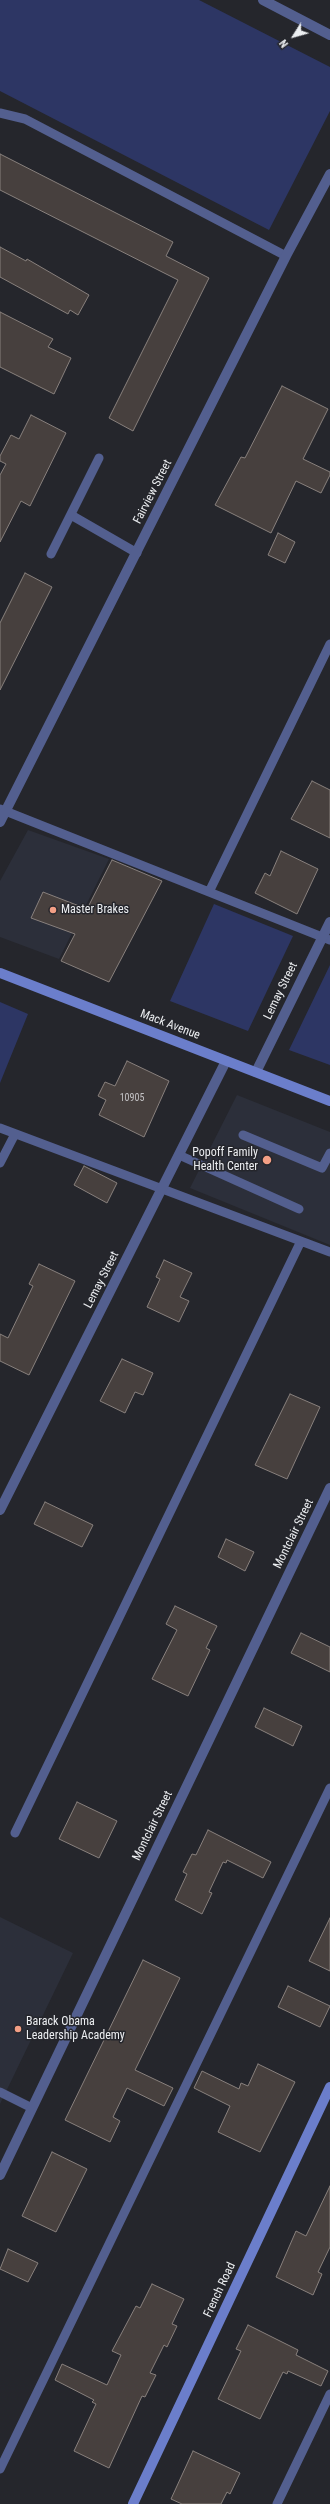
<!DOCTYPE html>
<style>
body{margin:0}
#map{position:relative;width:330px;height:2504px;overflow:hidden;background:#25262c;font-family:"Roboto Condensed",sans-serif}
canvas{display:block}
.north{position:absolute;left:274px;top:16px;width:40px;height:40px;-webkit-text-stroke:3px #25262c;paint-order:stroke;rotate:233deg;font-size:11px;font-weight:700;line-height:16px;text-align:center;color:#eceef1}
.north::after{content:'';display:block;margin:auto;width:14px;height:18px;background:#eceef1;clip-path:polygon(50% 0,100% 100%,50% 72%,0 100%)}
</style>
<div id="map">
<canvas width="330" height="2504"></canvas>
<div class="north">N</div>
</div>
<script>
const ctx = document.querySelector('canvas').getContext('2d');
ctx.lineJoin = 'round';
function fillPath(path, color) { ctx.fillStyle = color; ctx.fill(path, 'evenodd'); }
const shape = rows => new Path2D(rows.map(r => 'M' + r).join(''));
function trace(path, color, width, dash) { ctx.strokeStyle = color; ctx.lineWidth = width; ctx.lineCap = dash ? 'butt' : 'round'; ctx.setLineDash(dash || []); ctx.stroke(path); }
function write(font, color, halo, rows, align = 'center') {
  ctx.font = font + ' "Roboto Condensed",sans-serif'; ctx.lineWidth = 3; ctx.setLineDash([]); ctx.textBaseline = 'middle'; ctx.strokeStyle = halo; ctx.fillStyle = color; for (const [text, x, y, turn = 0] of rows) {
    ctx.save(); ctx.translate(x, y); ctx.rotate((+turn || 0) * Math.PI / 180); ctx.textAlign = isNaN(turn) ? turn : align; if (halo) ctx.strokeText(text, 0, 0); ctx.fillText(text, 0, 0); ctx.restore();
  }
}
fillPath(shape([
 [28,830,109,859,59,959,0,937,0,881],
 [237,1095,330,1132,330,1245,190,1188],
 [0,1917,73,1953,0,2104]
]), '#2c2f3a');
fillPath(shape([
 [0,0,199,0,330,67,330,111,269,230,0,91],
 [214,904,293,936,248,1031,170,1001],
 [330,965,330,1065,289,1050],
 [0,1002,28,1014,0,1083]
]), '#2d3664');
const building = shape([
 [0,154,173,242,166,256,209,278,133,431,109,418,178,280,0,190,0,154],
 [0,247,26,261,27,259,89,295,78,315,70,310,68,314,0,277,0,247],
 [0,312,53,339,48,347,71,358,54,394,0,367,0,312],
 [282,386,328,409,303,459,330,472,330,475,321,493,296,481,271,533,215,505,241,457,245,458,282,386],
 [31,415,66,433,30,506,21,501,0,542,0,475,6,464,0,461,0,456,11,435,19,439,31,415],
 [278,533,295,542,285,563,268,555,278,533],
 [25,573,52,587,0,690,0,623,25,573],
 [312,781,330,790,330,838,291,819,312,781],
 [281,851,318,869,297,914,255,893,265,873,270,876,281,851],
 [112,860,162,881,109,982,61,961,75,934,31,918,43,892,87,909,112,860],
 [127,1061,169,1081,144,1137,99,1115,106,1100,98,1096,105,1082,115,1086,127,1061],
 [84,1166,117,1183,107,1203,74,1185,84,1166],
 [164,1260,192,1273,180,1297,189,1301,179,1322,147,1307,160,1279,156,1277,164,1260],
 [39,1264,75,1281,29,1375,0,1361,0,1334,8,1338,33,1286,29,1284,39,1264],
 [122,1359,153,1373,143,1395,135,1392,125,1413,100,1401,122,1359],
 [290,1394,320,1407,287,1479,255,1465,290,1394],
 [45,1502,93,1525,82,1547,34,1524,45,1502],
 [226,1539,254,1552,245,1571,218,1557,226,1539],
 [175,1606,217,1626,206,1648,210,1650,188,1696,152,1679,177,1630,166,1624,175,1606],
 [301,1633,330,1647,330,1672,291,1653,301,1633],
 [264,1708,302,1726,293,1746,255,1727,264,1708],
 [77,1802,117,1821,99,1858,59,1839,77,1802],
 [208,1830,271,1862,263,1878,227,1860,226,1863,223,1862,209,1892,212,1893,202,1914,175,1900,187,1874,183,1872,192,1854,196,1855,208,1830],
 [330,1918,330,1971,309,1961,330,1918],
 [143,1960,180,1978,135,2070,173,2088,164,2106,127,2088,113,2117,120,2121,110,2142,65,2120,143,1960],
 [288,1986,330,2006,320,2027,278,2007,288,1986],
 [258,2064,295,2082,260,2152,218,2132,230,2106,194,2088,202,2071,239,2089,241,2083,248,2086,258,2064],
 [52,2152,87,2169,56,2232,22,2216,52,2152],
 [330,2186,330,2247,318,2272,322,2274,313,2295,276,2277,296,2231,306,2236,330,2186],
 [8,2249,38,2263,28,2282,0,2269,8,2249],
 [152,2284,184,2299,172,2324,177,2326,167,2347,164,2345,150,2373,156,2375,145,2397,142,2396,109,2468,74,2451,96,2404,92,2402,94,2400,55,2380,62,2364,107,2385,121,2355,112,2351,136,2306,140,2308,152,2284],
 [248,2325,298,2350,296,2355,328,2371,321,2386,288,2371,287,2374,283,2372,260,2419,218,2399,241,2351,236,2349,248,2325],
 [193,2451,240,2473,230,2494,227,2492,221,2504,182,2504,171,2499,193,2451]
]);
fillPath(building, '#47403e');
trace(building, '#88807d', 1);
trace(shape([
 [0,113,25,119,286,256],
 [71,515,137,553],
 [51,554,99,458],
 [0,809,330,940],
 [209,892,330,644],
 [0,1128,330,1252],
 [243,1135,322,1168,330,1153],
 [179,1155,299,1209],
 [0,1163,15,1134],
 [15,1833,301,1241],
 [0,2092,32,2108],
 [0,2469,330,1788],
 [277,2504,330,2394]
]), '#535f8f', 9);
trace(shape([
 [263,0,330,35],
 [0,822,286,256,330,174],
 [256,1072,330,922],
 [0,1510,226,1061],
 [0,2175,330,1488]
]), '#535f8f', 10);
trace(shape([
 [0,973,330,1101],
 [133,2504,330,2087]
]), '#6b7ecb', 10);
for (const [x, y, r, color] of [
 [53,910,4,"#f39f85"],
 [267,1160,5,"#f39f85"],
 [18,2029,4,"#f39f85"]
]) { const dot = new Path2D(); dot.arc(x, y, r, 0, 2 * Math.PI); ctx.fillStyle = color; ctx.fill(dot); trace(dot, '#25262c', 1.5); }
write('10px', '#c3c2c4', null, [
 ["10905",132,1098]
]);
write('12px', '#eceef1', '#25262c', [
 ["Fairview Street",153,492,-63],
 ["Lemay Street",281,991,-64],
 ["Mack Avenue",170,1025,21],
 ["Lemay Street",102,1280,-63],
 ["Montclair Street",294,1534,-64],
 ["Montclair Street",153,1826,-64],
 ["French Road",220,2290,-65]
]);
write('12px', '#eceef1', '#25262c', [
 ["Master Brakes",61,910],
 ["Popoff Family",258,1153,"right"],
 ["Health Center",258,1167,"right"],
 ["Barack Obama",26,2022],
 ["Leadership Academy",26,2036]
], 'left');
</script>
